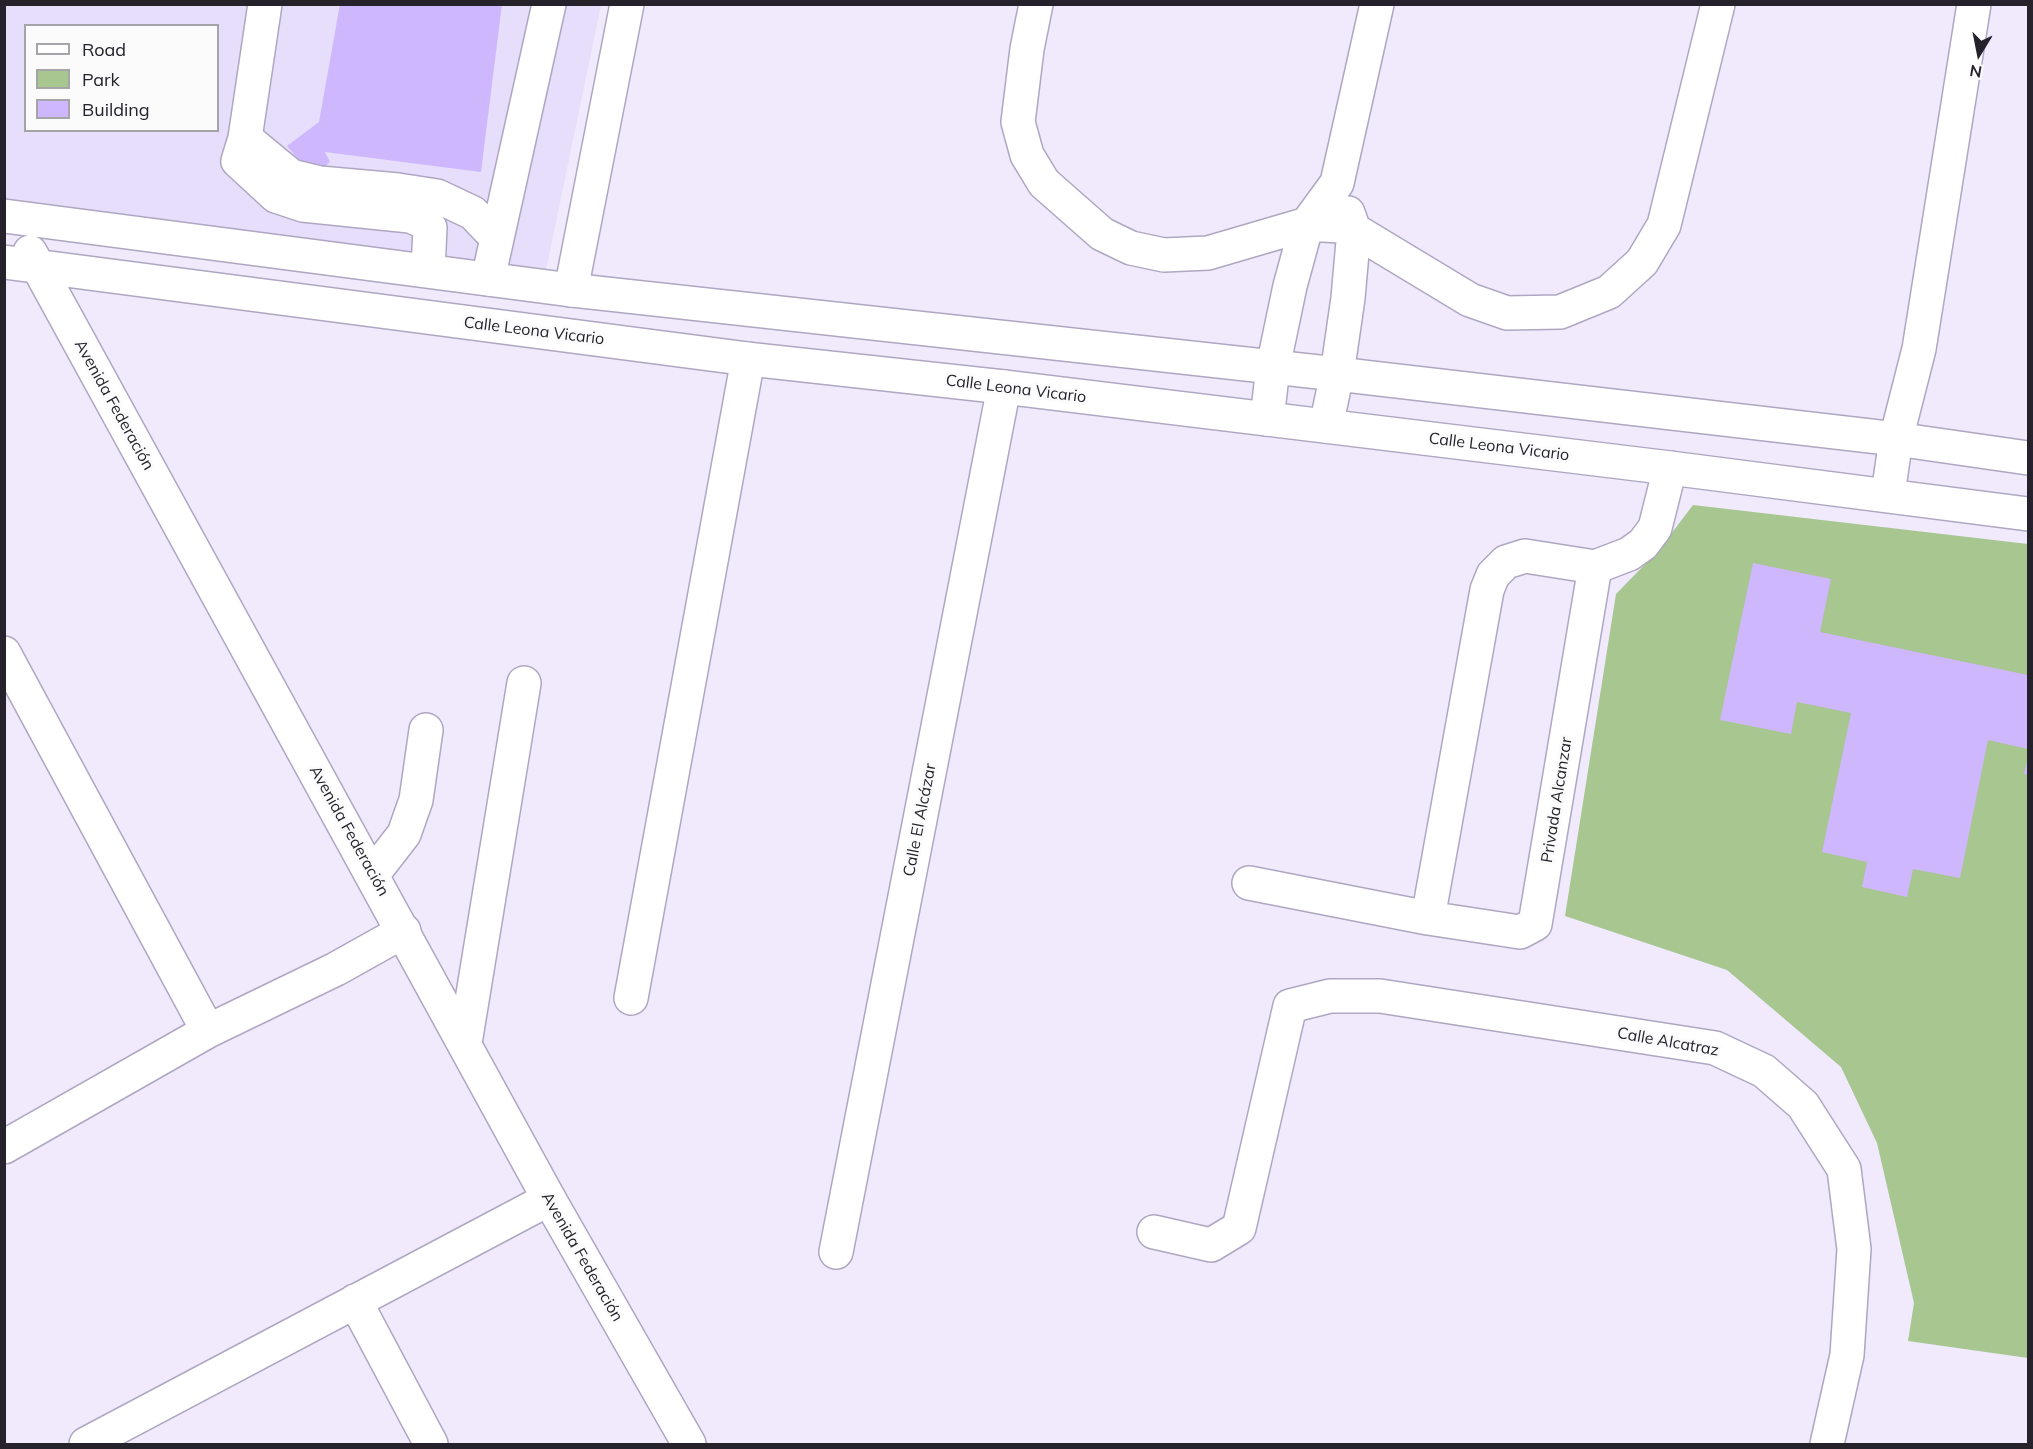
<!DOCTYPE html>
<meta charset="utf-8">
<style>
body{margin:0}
#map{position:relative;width:2033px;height:1449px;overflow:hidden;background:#f0eafc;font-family:Mulish,sans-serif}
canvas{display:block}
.frame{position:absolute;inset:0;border:6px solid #25222c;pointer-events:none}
.legend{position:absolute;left:24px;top:24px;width:195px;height:108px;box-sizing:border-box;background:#fbfbfb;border:2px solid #a5a4a8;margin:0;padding:8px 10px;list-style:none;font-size:18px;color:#25222c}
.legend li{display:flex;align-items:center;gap:12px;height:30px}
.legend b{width:30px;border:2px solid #a5a4a8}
.north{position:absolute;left:1949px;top:24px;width:60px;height:60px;-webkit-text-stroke:4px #fbfbfb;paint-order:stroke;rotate:190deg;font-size:16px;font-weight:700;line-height:24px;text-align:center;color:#25222c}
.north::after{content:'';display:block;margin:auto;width:21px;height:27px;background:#25222c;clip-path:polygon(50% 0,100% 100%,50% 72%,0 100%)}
</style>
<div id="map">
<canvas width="2033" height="1449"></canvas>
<div class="frame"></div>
<ul class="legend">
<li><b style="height:8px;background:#fff"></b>Road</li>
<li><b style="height:16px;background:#a7c690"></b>Park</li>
<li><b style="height:16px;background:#ceb7fc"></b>Building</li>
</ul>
<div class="north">N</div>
</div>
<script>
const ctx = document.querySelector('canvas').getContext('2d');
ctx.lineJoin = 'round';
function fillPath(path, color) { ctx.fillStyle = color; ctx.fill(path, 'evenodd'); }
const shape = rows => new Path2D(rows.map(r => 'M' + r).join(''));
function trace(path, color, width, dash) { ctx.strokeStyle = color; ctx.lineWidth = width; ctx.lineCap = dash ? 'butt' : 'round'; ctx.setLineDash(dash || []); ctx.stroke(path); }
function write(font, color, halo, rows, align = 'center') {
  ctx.font = font + ' Mulish,sans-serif'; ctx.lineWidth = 6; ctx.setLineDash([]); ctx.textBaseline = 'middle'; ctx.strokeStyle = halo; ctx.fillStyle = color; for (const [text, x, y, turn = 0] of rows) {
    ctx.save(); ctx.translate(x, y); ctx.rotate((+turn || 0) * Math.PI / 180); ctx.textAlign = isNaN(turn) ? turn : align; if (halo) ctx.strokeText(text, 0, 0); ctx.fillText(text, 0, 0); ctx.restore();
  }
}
fillPath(shape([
 [4,5,601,5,545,275,4,210],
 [26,26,218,26,218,130,26,130]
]), '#e6defa');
fillPath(shape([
 [1693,505,2028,544,2028,1358,1908,1341,1914,1303,1877,1143,1841,1067,1727,970,1565,916,1616,594,1658,551]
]), '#a7c690');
fillPath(shape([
 [340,4,502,4,481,172,325,152,330,162,313,176,287,146,319,122],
 [1753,563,1831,579,1820,632,2028,675,2028,749,1988,740,1960,878,1913,869,1907,897,1862,887,1867,862,1822,852,1851,713,1797,702,1791,734,1720,720],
 [2028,757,2028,775,2024,774]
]), '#ceb7fc');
const minor = shape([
 [265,4,245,138,238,161,276,196,303,205,410,216,422,221,430,228,428,270],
 [1036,4,1027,49,1018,122,1027,155,1044,183,1102,234,1131,248,1164,255,1208,253,1307,224,1340,226,1354,230,1470,300,1507,313,1560,312,1609,292,1642,262,1664,225,1718,4],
 [245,138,291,176,320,183,398,190,437,196,473,213,495,236],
 [488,279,549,4],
 [571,290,627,4],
 [1267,419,1273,367,1290,286,1307,224,1337,183,1377,4],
 [1326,426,1337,374,1348,298,1354,230,1348,213],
 [1888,494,1896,439,1919,349,1974,4],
 [4,653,208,1031],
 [373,874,404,834,416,800,426,730],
 [1249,883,1428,918,1520,932,1535,924,1595,567],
 [1428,918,1487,590,1493,575,1506,562,1525,556,1595,567,1629,554,1643,544,1655,528,1670,468],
 [631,998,748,359],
 [465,1043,524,683],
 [4,1147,208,1031,336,969,404,931],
 [1154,1232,1211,1245,1239,1228,1290,1006,1330,996,1380,996,1715,1048,1764,1071,1803,1105,1844,1169,1854,1249,1847,1355,1827,1444],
 [836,1252,1004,387],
 [355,1301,431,1444],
 [86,1444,549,1199]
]);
const major = shape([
 [4,216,571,290,1337,374,1896,439,2028,458],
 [30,252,549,1199,689,1444],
 [4,262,748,359,1004,387,1670,468,2028,514]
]);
trace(minor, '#afa7c2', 36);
trace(major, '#afa7c2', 36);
trace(minor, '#fff', 33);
trace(major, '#fff', 33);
write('16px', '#25222c', '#fbfbfb', [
 ["Calle Leona Vicario",534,331,7],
 ["Calle Leona Vicario",1016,389,7],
 ["Avenida Federación",114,405,61],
 ["Calle Leona Vicario",1499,447,7],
 ["Privada Alcanzar",1557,800,-81],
 ["Calle El Alcázar",920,820,-79],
 ["Avenida Federación",349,831,61],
 ["Calle Alcatraz",1668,1042,10],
 ["Avenida Federación",582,1257,60]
]);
</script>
